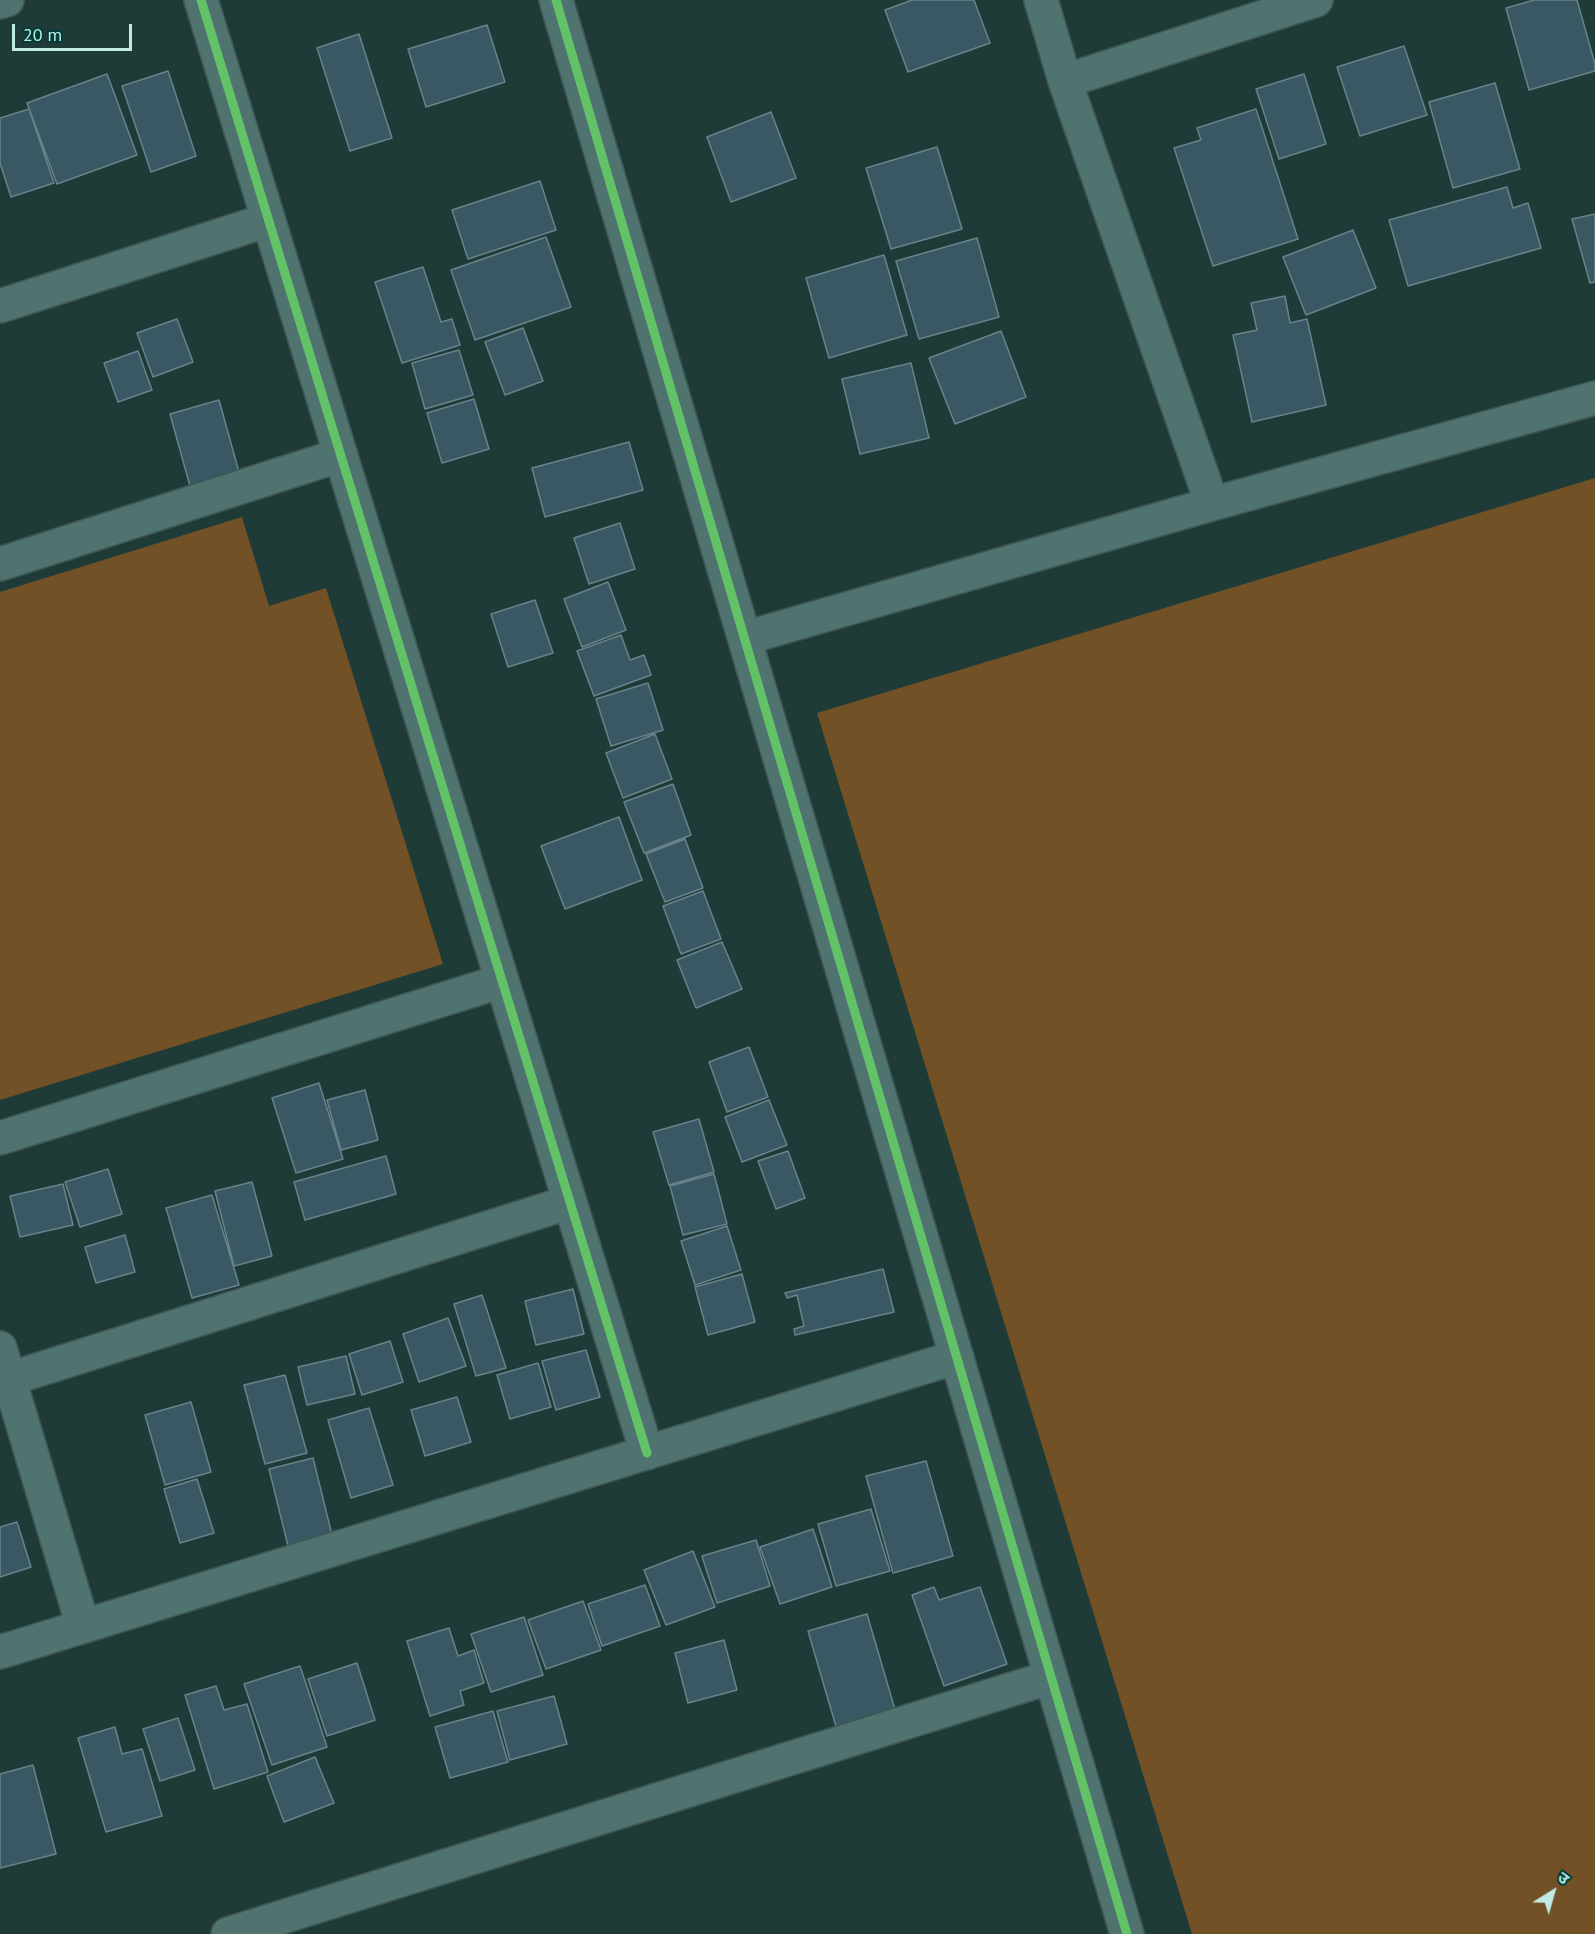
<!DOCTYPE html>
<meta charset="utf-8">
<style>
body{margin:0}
#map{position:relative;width:1595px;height:1934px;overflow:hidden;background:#1e3b38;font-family:"PT Sans","Noto Sans Devanagari",sans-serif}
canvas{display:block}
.north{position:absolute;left:1523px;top:1862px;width:60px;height:60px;-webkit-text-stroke:4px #013d38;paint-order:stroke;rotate:37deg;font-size:16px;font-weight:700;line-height:24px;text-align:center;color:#bfebe5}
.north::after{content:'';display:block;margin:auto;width:21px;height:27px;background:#bfebe5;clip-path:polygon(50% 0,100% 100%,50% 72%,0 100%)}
.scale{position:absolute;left:12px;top:24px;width:120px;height:27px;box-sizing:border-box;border:3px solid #bfebe5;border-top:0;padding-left:8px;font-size:18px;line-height:21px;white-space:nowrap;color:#bfebe5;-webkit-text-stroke:4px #013d38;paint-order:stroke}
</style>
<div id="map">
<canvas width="1595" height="1934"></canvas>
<div class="north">उ</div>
<div class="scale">20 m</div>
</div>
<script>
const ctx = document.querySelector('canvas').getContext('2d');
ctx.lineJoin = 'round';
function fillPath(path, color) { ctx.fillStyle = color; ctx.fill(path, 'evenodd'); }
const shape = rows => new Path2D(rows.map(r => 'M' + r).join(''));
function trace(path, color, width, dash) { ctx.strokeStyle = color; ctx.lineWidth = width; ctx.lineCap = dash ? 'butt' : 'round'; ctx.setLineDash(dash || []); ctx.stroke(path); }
fillPath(shape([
 [1595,478,1595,1934,1192,1934,817,713],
 [242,517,269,606,326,588,443,964,0,1100,0,592]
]), '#725127');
const building = shape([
 [912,0,974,0,990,43,908,72,885,10,912,0],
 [1534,0,1577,0,1595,64,1595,71,1529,90,1506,8,1534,0],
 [487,25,505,82,426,107,408,49,487,25],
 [359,34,392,138,350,151,317,48,359,34],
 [1404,46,1427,115,1360,136,1337,67,1404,46],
 [168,71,196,156,151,172,122,86,168,71],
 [107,74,137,155,57,184,27,103,107,74],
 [1304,74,1326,144,1279,159,1256,89,1304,74],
 [1495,83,1520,169,1453,188,1429,102,1495,83],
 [29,109,54,183,11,197,0,163,0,118,29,109],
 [1256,109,1298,239,1213,266,1174,148,1201,140,1197,128,1256,109],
 [771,112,796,178,731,202,707,137,771,112],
 [937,147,962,229,891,249,866,168,937,147],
 [540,181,556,230,468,259,452,210,540,181],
 [1507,187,1513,208,1528,203,1541,248,1408,286,1389,220,1507,187],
 [1595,214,1595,282,1590,283,1572,219,1595,214],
 [1353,230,1376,288,1306,315,1283,257,1353,230],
 [546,237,571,307,475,340,451,270,546,237],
 [977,238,999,317,919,339,896,261,977,238],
 [884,255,907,335,829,358,806,278,884,255],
 [423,267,441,322,452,319,460,345,402,363,375,282,423,267],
 [1285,296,1290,323,1307,319,1326,405,1252,422,1233,335,1257,330,1251,303,1285,296],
 [177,319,193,362,153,377,137,333,177,319],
 [523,328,543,381,505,395,485,342,523,328],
 [1001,331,1026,397,955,424,929,358,1001,331],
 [459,350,473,395,425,409,412,363,459,350],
 [138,351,152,390,118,402,104,363,138,351],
 [911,363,929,438,860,454,842,379,911,363],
 [474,399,489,449,442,463,427,413,474,399],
 [219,400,242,483,193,497,170,414,219,400],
 [629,442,643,490,545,517,532,468,629,442],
 [620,523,635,569,589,584,574,538,620,523],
 [608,582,626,630,582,647,564,599,608,582],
 [535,600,553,653,508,667,491,614,535,600],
 [621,635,630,660,644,655,651,675,594,696,577,651,621,635],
 [648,683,663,730,611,746,596,699,648,683],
 [655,734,672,779,623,798,606,753,655,734],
 [673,784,691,835,644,853,624,802,673,784],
 [619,817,642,880,565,909,541,846,619,817],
 [685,839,703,888,665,902,646,854,685,839],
 [703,891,721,939,681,954,663,906,703,891],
 [722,942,742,989,696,1008,677,960,722,942],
 [749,1047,768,1097,727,1112,709,1062,749,1047],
 [319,1083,343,1159,296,1173,272,1098,319,1083],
 [365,1090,378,1140,341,1150,327,1100,365,1090],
 [769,1100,787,1145,742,1162,725,1117,769,1100],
 [699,1119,714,1172,669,1185,653,1132,699,1119],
 [788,1151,805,1198,776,1209,758,1161,788,1151],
 [386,1156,396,1194,305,1220,294,1182,386,1156],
 [108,1169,122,1214,80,1227,65,1182,108,1169],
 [714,1174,727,1224,683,1235,670,1186,714,1174],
 [252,1182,272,1256,234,1266,215,1191,252,1182],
 [63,1184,73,1225,20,1237,10,1196,63,1184],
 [212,1195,239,1285,192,1298,166,1208,212,1195],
 [727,1226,741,1270,695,1285,681,1241,727,1226],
 [125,1235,135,1272,96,1283,85,1247,125,1235],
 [883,1269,894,1312,795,1335,794,1329,804,1326,797,1295,787,1298,785,1293,883,1269],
 [742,1274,755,1322,708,1335,695,1287,742,1274],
 [573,1289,584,1334,536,1345,525,1301,573,1289],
 [482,1295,506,1368,476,1376,454,1304,482,1295],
 [448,1318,466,1366,419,1382,403,1334,448,1318],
 [390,1341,403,1382,362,1395,349,1354,390,1341],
 [586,1350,600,1397,556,1410,542,1361,586,1350],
 [346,1356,355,1394,307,1405,298,1367,346,1356],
 [538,1363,551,1407,510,1419,497,1375,538,1363],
 [285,1375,307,1453,265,1464,244,1385,285,1375],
 [457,1397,471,1442,425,1456,411,1410,457,1397],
 [191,1402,211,1472,165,1485,145,1415,191,1402],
 [369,1408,393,1485,351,1498,328,1420,369,1408],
 [313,1458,333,1539,289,1550,269,1469,313,1458],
 [926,1461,953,1556,893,1573,866,1476,926,1461],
 [197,1479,214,1533,180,1543,164,1489,197,1479],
 [871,1509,890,1571,836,1586,818,1524,871,1509],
 [17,1522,31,1567,0,1577,0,1527,17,1522],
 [813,1529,832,1587,780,1604,760,1547,813,1529],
 [756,1540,770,1586,717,1603,702,1556,756,1540],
 [693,1551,715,1607,666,1625,644,1570,693,1551],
 [645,1585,660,1626,602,1646,588,1604,645,1585],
 [934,1587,939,1600,980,1587,1007,1664,944,1686,912,1595,934,1587],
 [583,1601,601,1650,546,1669,528,1620,583,1601],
 [867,1614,896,1713,837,1730,808,1631,867,1614],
 [524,1617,543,1675,491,1692,471,1634,524,1617],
 [449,1628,458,1656,474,1650,484,1683,460,1691,464,1705,430,1716,407,1641,449,1628],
 [724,1640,737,1690,688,1703,675,1653,724,1640],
 [357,1663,375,1720,327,1736,308,1679,357,1663],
 [300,1666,327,1747,272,1765,244,1684,300,1666],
 [216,1686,224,1710,247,1704,268,1772,214,1789,185,1695,216,1686],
 [554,1696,567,1744,510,1760,497,1711,554,1696],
 [493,1711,508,1762,450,1778,435,1727,493,1711],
 [178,1718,195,1770,160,1781,143,1729,178,1718],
 [115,1727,122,1754,142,1749,162,1816,106,1832,78,1738,115,1727],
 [315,1757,334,1803,284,1822,267,1776,315,1757],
 [33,1765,56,1854,0,1868,0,1774,33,1765]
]);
fillPath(building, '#395863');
trace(building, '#6a828a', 1.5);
const minor = shape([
 [201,0,647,1453],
 [556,0,1127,1934],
 [1041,0,1065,81,1212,504],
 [0,2,7,0],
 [1065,81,1316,0],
 [0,306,268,220],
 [0,564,341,455],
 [745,638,1212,504,1595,398],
 [0,1138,502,981],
 [0,1348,83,1626],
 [9,1379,570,1202],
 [0,1652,957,1357],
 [228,1934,1051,1677]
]);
trace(minor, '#3e5754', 36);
trace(minor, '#50736f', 33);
trace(shape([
 [201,0,647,1453],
 [556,0,1127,1934]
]), '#61c268', 9);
</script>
